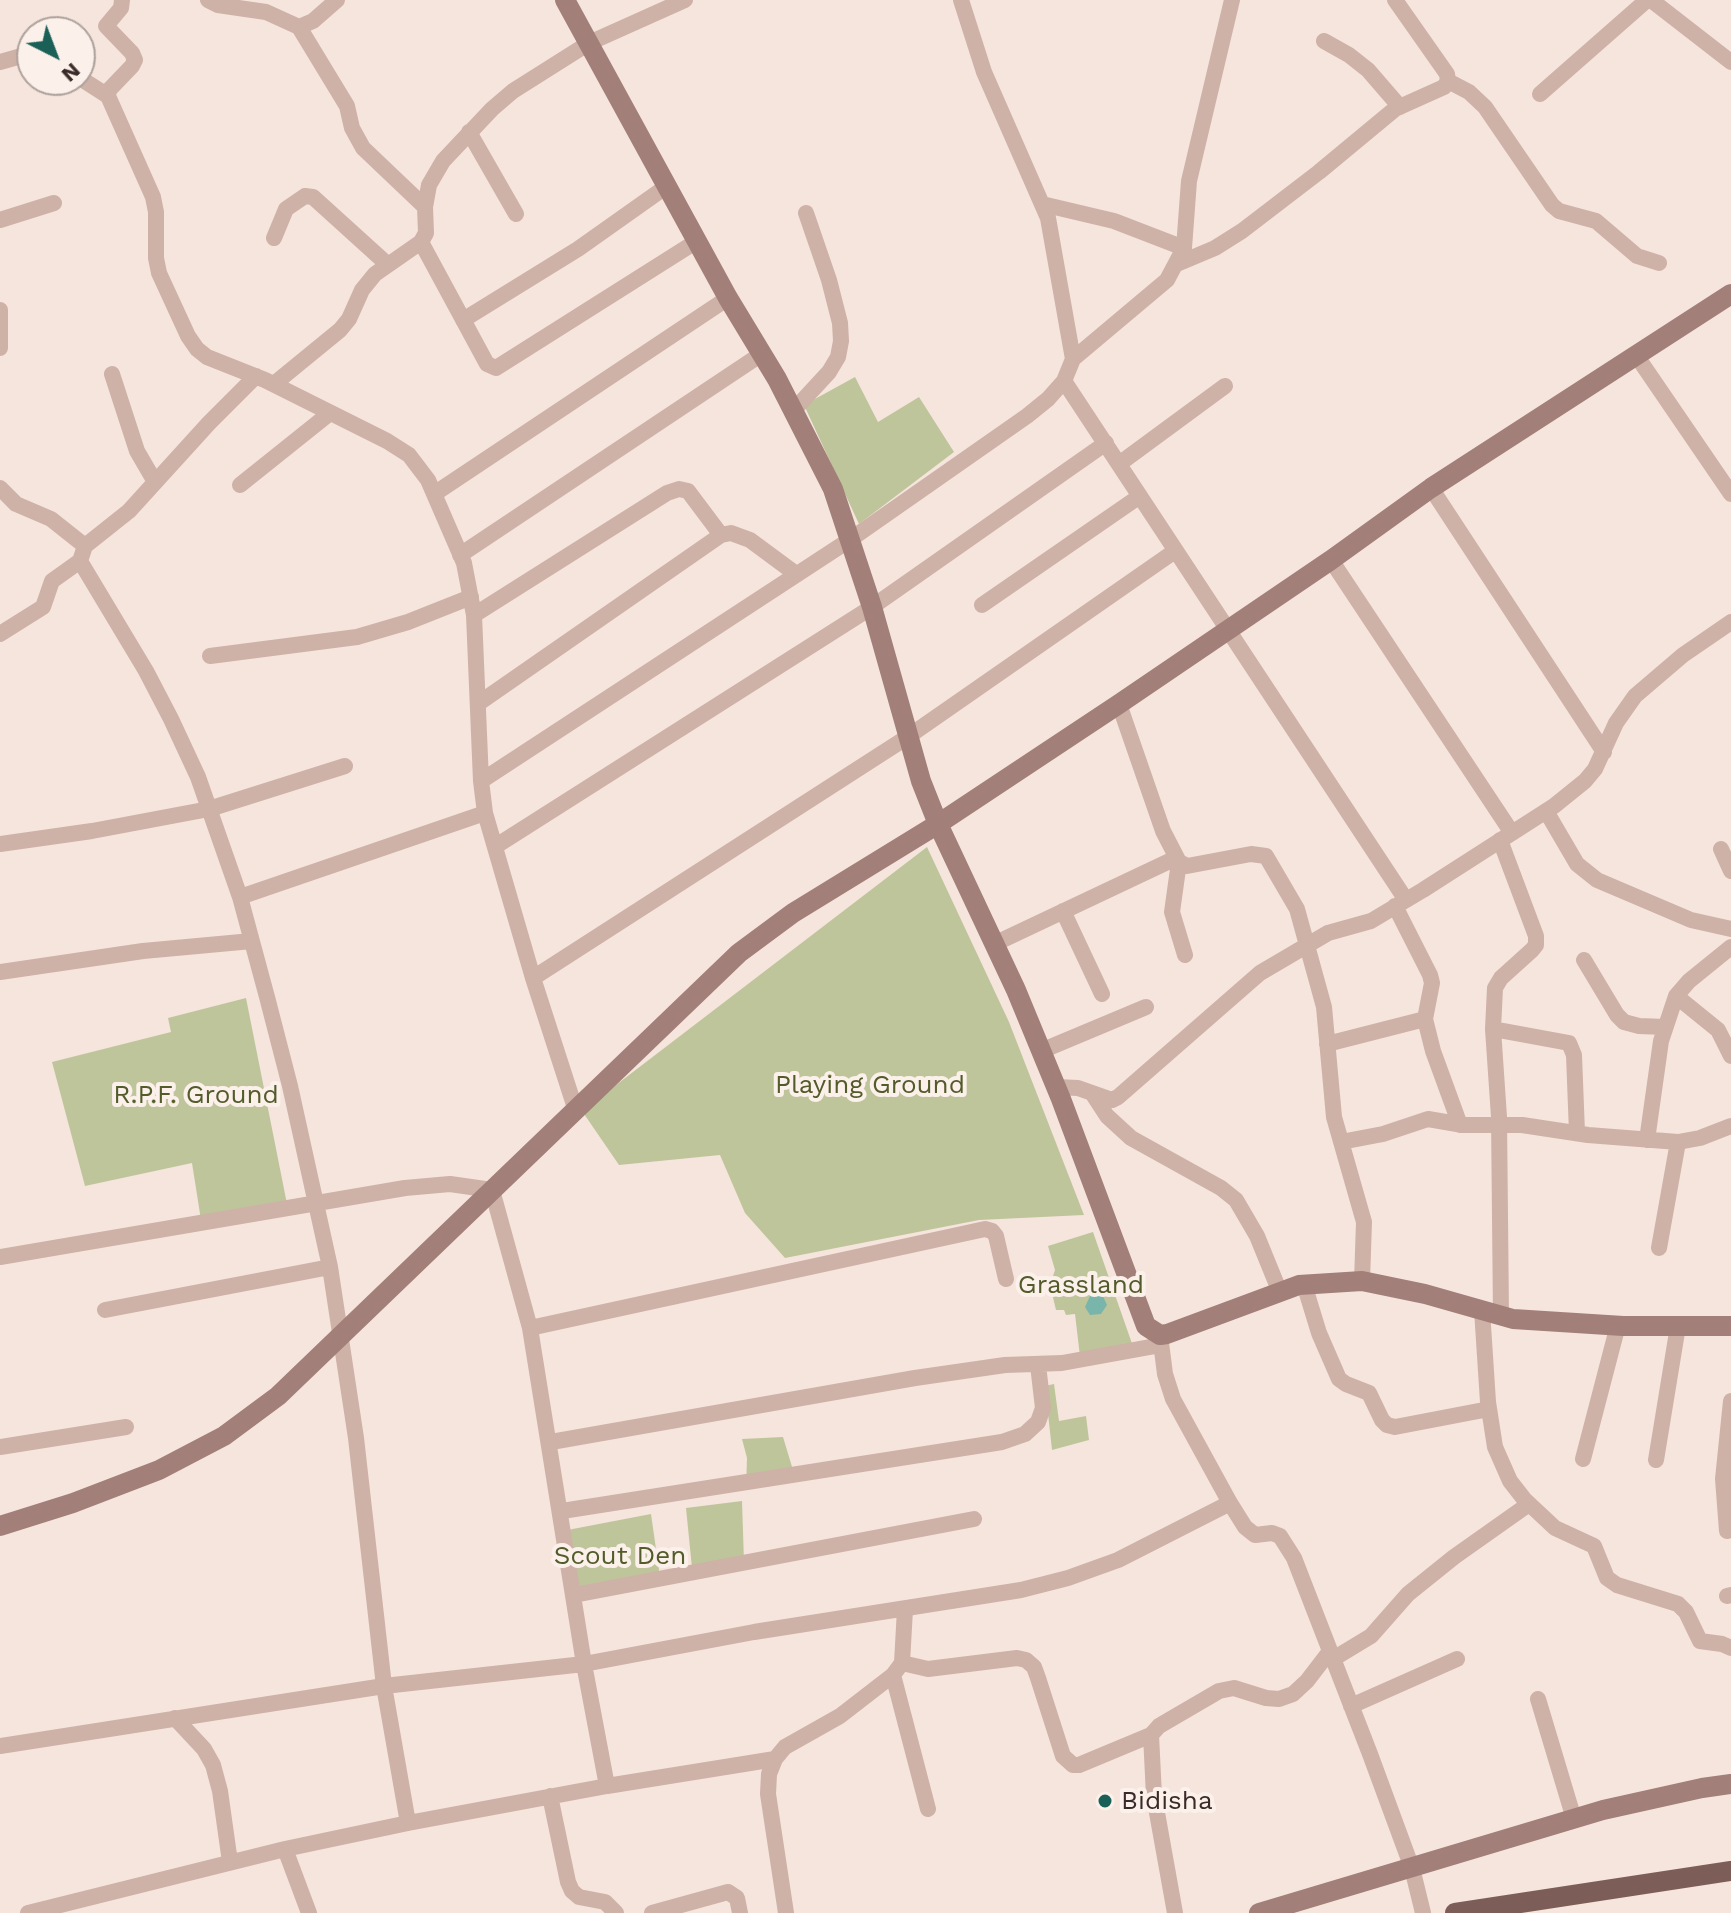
<!DOCTYPE html>
<style>
body{margin:0}
#map{position:relative;width:1731px;height:1913px;overflow:hidden;background:#f5e5dd;font-family:"Work Sans",sans-serif}
canvas{display:block}
.north{position:absolute;left:16px;top:16px;width:80px;height:80px;box-sizing:border-box;background:#fbf0ea;border:2px solid #aea19c;border-radius:50%;rotate:138deg;font-size:22px;font-weight:700;line-height:32px;text-align:center;color:#3a2a28}
.north::after{content:'';display:block;margin:auto;width:28px;height:36px;background:#1a6057;clip-path:polygon(50% 0,100% 100%,50% 72%,0 100%)}
</style>
<div id="map">
<canvas width="1731" height="1913"></canvas>
<div class="north">N</div>
</div>
<script>
const ctx = document.querySelector('canvas').getContext('2d');
ctx.lineJoin = 'round';
function fillPath(path, color) { ctx.fillStyle = color; ctx.fill(path, 'evenodd'); }
const shape = rows => new Path2D(rows.map(r => 'M' + r).join(''));
function trace(path, color, width, dash) { ctx.strokeStyle = color; ctx.lineWidth = width; ctx.lineCap = dash ? 'butt' : 'round'; ctx.setLineDash(dash || []); ctx.stroke(path); }
function write(font, color, halo, rows, align = 'center') {
  ctx.font = font + ' "Work Sans",sans-serif'; ctx.lineWidth = 8; ctx.setLineDash([]); ctx.textBaseline = 'middle'; ctx.strokeStyle = halo; ctx.fillStyle = color; for (const [text, x, y, turn = 0] of rows) {
    ctx.save(); ctx.translate(x, y); ctx.rotate((+turn || 0) * Math.PI / 180); ctx.textAlign = isNaN(turn) ? turn : align; if (halo) ctx.strokeText(text, 0, 0); ctx.fillText(text, 0, 0); ctx.restore();
  }
}
fillPath(shape([
 [855,377,878,422,919,397,954,452,859,524,804,405],
 [927,847,1009,1022,1084,1215,979,1220,785,1258,745,1213,720,1155,619,1165,582,1111],
 [246,998,287,1204,201,1220,192,1163,85,1186,52,1062,171,1032,168,1018],
 [1093,1232,1136,1355,1081,1365,1075,1314,1066,1315,1064,1310,1056,1310,1050,1285,1055,1270,1048,1246],
 [1054,1384,1059,1421,1086,1416,1089,1440,1052,1450,1045,1386],
 [783,1437,796,1480,746,1490,747,1458,742,1439],
 [742,1501,744,1562,692,1568,686,1508],
 [651,1514,661,1584,568,1602,557,1532]
]), '#bfc59b');
fillPath(shape([
 [1102,1294,1107,1305,1101,1314,1090,1315,1085,1307,1090,1296]
]), '#79b5ab');
trace(shape([
 [122,0,121,8,106,26,132,53,135,60,132,66,109,90,108,96,153,197,156,212,156,258,159,273,188,336,197,349,207,357,265,380,387,441,409,455,428,480,464,563,474,615,481,781,485,813,533,978,576,1111],
 [208,0,218,5,266,12,299,27,313,21,337,0],
 [961,0,984,72,1048,218,1073,359],
 [1651,0,1731,62],
 [299,27,347,106,352,128,363,148,425,207],
 [1324,41,1349,55,1368,70,1400,107],
 [0,62,32,53],
 [80,78,108,96],
 [1448,81,1469,92,1485,107,1552,205,1559,211,1596,221,1637,256,1659,263],
 [1540,94,1647,0],
 [469,132,516,214],
 [1042,204,1114,221,1184,248],
 [0,220,54,203],
 [274,238,286,209,305,196,313,197,387,264],
 [421,242,487,364,496,368,697,241],
 [1177,264,1215,248,1242,231,1319,172,1395,109,1444,87,1448,81,1447,74,1395,0],
 [0,310,0,348],
 [463,320,578,249,667,186],
 [1636,355,1731,494],
 [112,374,137,451,155,482],
 [1064,381,1406,900],
 [274,384,340,330,349,319,362,290,375,274,421,242,426,233,425,207,429,185,443,161,492,109,513,91,589,43,685,0],
 [793,411,829,372,838,357,841,341,840,323,829,280,806,213],
 [1119,464,1225,386],
 [240,485,330,413],
 [0,488,16,504,51,519,85,546],
 [1431,488,1604,752],
 [434,494,728,298],
 [460,555,760,355],
 [1331,560,1512,833],
 [80,561,146,671,171,719,198,777,240,897,267,997,290,1086,330,1267,356,1438,384,1686,408,1823],
 [982,605,1140,496],
 [474,615,667,493,679,489,688,491,721,535],
 [0,634,43,607,52,581,80,561,85,546,129,511,209,423,256,376],
 [210,656,357,637,408,622,471,597],
 [479,703,721,535,731,533,750,540,796,574],
 [1119,704,1163,831,1179,862,1187,866,1251,854,1266,856,1297,909,1324,1007,1334,1117,1364,1222,1362,1281],
 [481,781,851,539,1027,416,1048,399,1064,381,1073,359,1167,280,1184,248,1189,181,1232,0],
 [1546,811,1577,864,1597,880,1691,920,1731,929],
 [1500,840,1536,936,1536,945,1532,950,1501,978,1495,988,1493,1029,1499,1117,1501,1316],
 [0,844,92,831,209,809,345,766],
 [496,846,872,607,1106,443],
 [1721,849,1731,871],
 [1179,862,1172,912,1185,955],
 [240,897,485,813],
 [1395,906,1430,975,1432,983,1425,1019,1433,1051,1460,1125],
 [1063,911,1102,994],
 [994,944,1176,858],
 [1584,960,1617,1015,1624,1022,1639,1026,1665,1027],
 [0,972,143,951,252,941],
 [533,978,909,736,1175,551],
 [1676,996,1718,1030,1731,1056],
 [1493,1029,1569,1043,1574,1055,1577,1133],
 [1327,1044,1425,1019],
 [1041,1051,1146,1007],
 [1056,1087,1078,1088,1112,1100,1118,1097,1260,973,1328,933,1371,921,1423,890,1554,806,1585,781,1595,769,1616,723,1635,696,1683,655,1731,622],
 [1092,1093,1107,1116,1131,1138,1221,1188,1236,1200,1257,1236,1279,1290],
 [1647,1140,1661,1041,1676,996,1689,981,1731,947],
 [1341,1142,1383,1134,1428,1119,1463,1125,1522,1125,1588,1135,1678,1142,1700,1138,1731,1126],
 [1659,1248,1678,1142],
 [0,1257,405,1188,450,1184,492,1190,530,1328,584,1664,607,1786],
 [1304,1284,1319,1333,1339,1379,1346,1384,1369,1393,1382,1420,1387,1425,1395,1427,1489,1409],
 [105,1310,330,1267],
 [1482,1310,1488,1402,1495,1447,1510,1481,1524,1499,1555,1528,1594,1546,1607,1578,1617,1585,1678,1604,1686,1612,1700,1641,1722,1644,1731,1648],
 [530,1328,985,1229,992,1231,996,1236,1006,1279],
 [1160,1335,1165,1374,1173,1399,1230,1503,1245,1527,1255,1535,1272,1533,1280,1536,1294,1558,1370,1754,1412,1868,1423,1913],
 [551,1442,915,1378,1005,1365,1062,1363,1161,1345],
 [0,1447,126,1427],
 [1583,1459,1618,1325],
 [1656,1460,1678,1326],
 [562,1511,1002,1442,1025,1434,1038,1422,1043,1408,1038,1365],
 [1727,1531,1723,1479,1731,1401],
 [574,1595,974,1519],
 [1727,1596,1731,1595],
 [1333,1659,1371,1636,1408,1594,1454,1557,1529,1504],
 [902,1663,928,1669,1017,1658,1026,1660,1034,1667,1038,1678,1063,1756,1073,1765,1079,1765,1151,1735],
 [893,1675,928,1809],
 [1538,1699,1574,1819],
 [1351,1706,1457,1659],
 [175,1718,204,1749,213,1765,220,1791,230,1862],
 [0,1746,384,1686,584,1664,754,1632,1021,1590,1068,1578,1118,1560,1230,1503],
 [550,1796,568,1882,572,1891,579,1897,605,1902,616,1913],
 [285,1849,309,1913],
 [28,1913,285,1849,408,1823,607,1786,775,1759],
 [652,1913,728,1892,737,1898,740,1913],
 [786,1913,768,1794,769,1774,775,1759,785,1747,840,1716,893,1675,902,1663,905,1609],
 [1175,1913,1154,1796,1151,1735,1159,1726,1219,1691,1234,1688,1266,1698,1279,1699,1293,1694,1307,1681,1330,1651]
]), '#ceb1a7', 16);
trace(shape([
 [565,0,728,298,777,379,833,489,872,607,921,781,938,824,1016,990,1061,1099,1146,1326,1160,1335,1167,1334,1299,1285,1362,1281,1425,1294,1513,1319,1623,1326,1731,1326],
 [0,1526,73,1503,159,1470,224,1436,278,1396,739,953,793,913,938,824,1119,704,1331,560,1431,488,1731,294],
 [1259,1913,1603,1810,1702,1788,1731,1784]
]), '#a27f78', 20);
trace(shape([
 [1455,1913,1731,1871]
]), '#7d5d58', 20);
for (const [x, y, r, color] of [
 [1105,1801,8,"#1a6057"]
]) { const dot = new Path2D(); dot.arc(x, y, r, 0, 2 * Math.PI); ctx.fillStyle = color; ctx.fill(dot); trace(dot, '#fbf0ea', 3); }
write('26px', '#525b2a', '#fbf0ea', [
 ["Playing Ground",870,1085],
 ["R.P.F. Ground",196,1095],
 ["Grassland",1081,1285],
 ["Scout Den",620,1556]
]);
write('26px', '#3a2a28', '#fbf0ea', [
 ["Bidisha",1121,1801]
], 'left');
</script>
